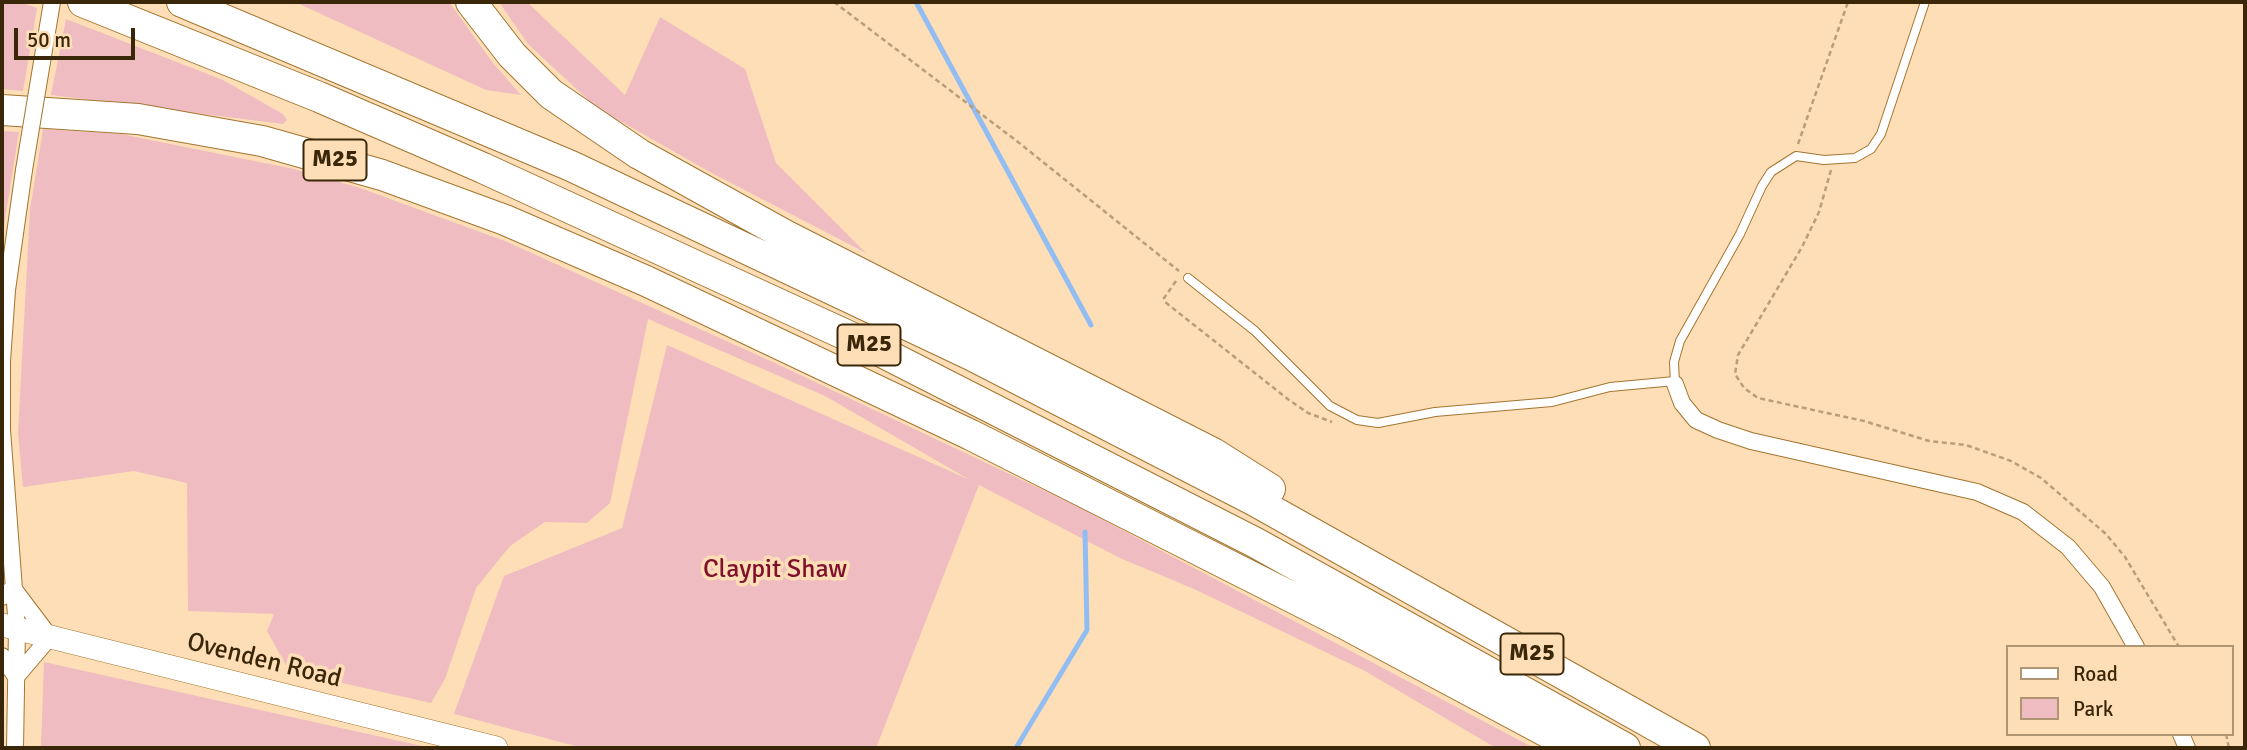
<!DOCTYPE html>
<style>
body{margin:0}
#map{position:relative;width:2247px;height:750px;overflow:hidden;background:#fddeb6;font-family:Signika,sans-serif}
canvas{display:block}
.frame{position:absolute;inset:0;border:4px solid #3a2709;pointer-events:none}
.legend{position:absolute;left:2006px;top:645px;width:228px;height:91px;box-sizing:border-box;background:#fddeb6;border:2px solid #af9571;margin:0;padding:9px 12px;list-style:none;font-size:21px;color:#3a2709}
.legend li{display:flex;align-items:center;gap:14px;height:35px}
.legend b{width:35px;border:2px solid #af9571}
.scale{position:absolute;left:14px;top:28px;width:121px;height:32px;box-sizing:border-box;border:4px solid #3a2709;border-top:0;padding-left:9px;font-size:21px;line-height:24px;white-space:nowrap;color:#3a2709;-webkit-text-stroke:5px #fddeb6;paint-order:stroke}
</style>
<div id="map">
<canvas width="2247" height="750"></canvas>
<div class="frame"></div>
<ul class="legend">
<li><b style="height:9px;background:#fff"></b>Road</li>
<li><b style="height:19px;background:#efbdc1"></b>Park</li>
</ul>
<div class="scale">50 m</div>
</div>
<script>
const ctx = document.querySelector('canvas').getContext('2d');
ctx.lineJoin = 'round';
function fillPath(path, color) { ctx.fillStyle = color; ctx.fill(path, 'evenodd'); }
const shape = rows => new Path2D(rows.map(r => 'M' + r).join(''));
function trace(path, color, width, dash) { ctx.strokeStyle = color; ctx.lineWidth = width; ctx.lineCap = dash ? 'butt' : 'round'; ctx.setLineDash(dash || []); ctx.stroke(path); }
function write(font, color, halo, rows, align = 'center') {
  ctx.font = font + ' Signika,sans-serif'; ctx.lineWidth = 7; ctx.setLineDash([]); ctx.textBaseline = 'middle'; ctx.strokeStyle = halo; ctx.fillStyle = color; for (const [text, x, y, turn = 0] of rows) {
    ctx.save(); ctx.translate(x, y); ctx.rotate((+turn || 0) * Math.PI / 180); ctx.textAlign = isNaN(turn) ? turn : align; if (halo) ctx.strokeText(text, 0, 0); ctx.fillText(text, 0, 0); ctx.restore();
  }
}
fillPath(shape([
 [2,2,20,2,37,8,23,91,2,89],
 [295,2,449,2,493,63,521,95,486,90],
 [499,2,527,2,625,95,660,17,745,69,776,163,866,253,710,172,597,108,528,44],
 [66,19,223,80,283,114,287,120,283,124,51,95],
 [43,129,121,134,294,169,360,188,505,241,775,363,1075,505,1534,748,1496,748,1365,671,1194,589,1120,558,979,485,876,748,583,748,454,714,504,576,622,528,667,345,970,480,825,396,648,319,610,503,587,523,545,522,510,546,476,588,445,679,431,703,289,671,267,631,274,614,188,611,187,483,134,471,23,487,18,433,30,210],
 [2,131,19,132,2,238],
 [44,662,431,748,41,748]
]), '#efbdc1');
trace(shape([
 [916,2,1091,325],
 [1016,748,1087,630,1085,532]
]), '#91bdf3', 5);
const lane = shape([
 [1188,278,1255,331,1330,406,1357,420,1378,423,1435,412,1552,402,1610,387,1675,381],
 [1675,384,1674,362,1680,341,1740,234,1762,186,1771,172,1796,156,1824,160,1855,158,1871,149,1881,134,1925,2]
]);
const street = shape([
 [1675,384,1682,403,1696,420,1718,430,1751,441,1977,492,2023,512,2068,547,2102,587,2136,647],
 [2,597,13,588,50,637,16,677,2,656],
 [2181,734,2187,748],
 [15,748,17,629,2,430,2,361,7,290,24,170]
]);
const secondary = shape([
 [2,625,496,748]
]);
const highway = shape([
 [83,2,319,97,483,168,870,346,1256,543,1625,748],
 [182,2,571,166,971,355,1255,501,1695,748],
 [471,2,512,55,551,94,639,154,785,235,1213,453,1270,489],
 [2,110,138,119,262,141,382,175,505,220,646,281,971,435,1343,623,1577,748]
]);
trace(lane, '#a47530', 10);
trace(street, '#a47530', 18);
trace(secondary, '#a47530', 24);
trace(highway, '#a47530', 32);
trace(shape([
 [834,2,1018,142,1179,271],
 [1798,144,1848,2],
 [1831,170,1819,212,1802,247,1738,355,1735,374,1744,388,1758,398,1864,421,1929,441,1966,445,2011,461,2041,478,2106,534,2125,557,2179,647],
 [1176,281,1164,298,1165,302,1289,400,1308,413,1332,422],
 [2226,734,2229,748]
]), '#b99e7a', 2.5, [5, 3.5]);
trace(lane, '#fff', 8);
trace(street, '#fff', 16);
trace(secondary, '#fff', 23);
trace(highway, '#fff', 30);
const streetBridge = shape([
 [24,170,52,2]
]);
trace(streetBridge, '#a47530', 18, []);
trace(streetBridge, '#fff', 16);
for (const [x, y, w] of [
 [335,160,63],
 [869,345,63],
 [1532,654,63]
]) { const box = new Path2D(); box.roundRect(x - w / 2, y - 20.5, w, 41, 5); ctx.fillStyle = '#fddeb6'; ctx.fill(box); trace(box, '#3a2709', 2); }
write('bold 24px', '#3a2709', null, [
 ["M25",335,160],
 ["M25",869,345],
 ["M25",1532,654]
]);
write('26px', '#81102d', '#fddeb6', [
 ["Claypit Shaw",775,570]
]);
write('26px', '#3a2709', '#fddeb6', [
 ["Ovenden Road",264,661,14]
]);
</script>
